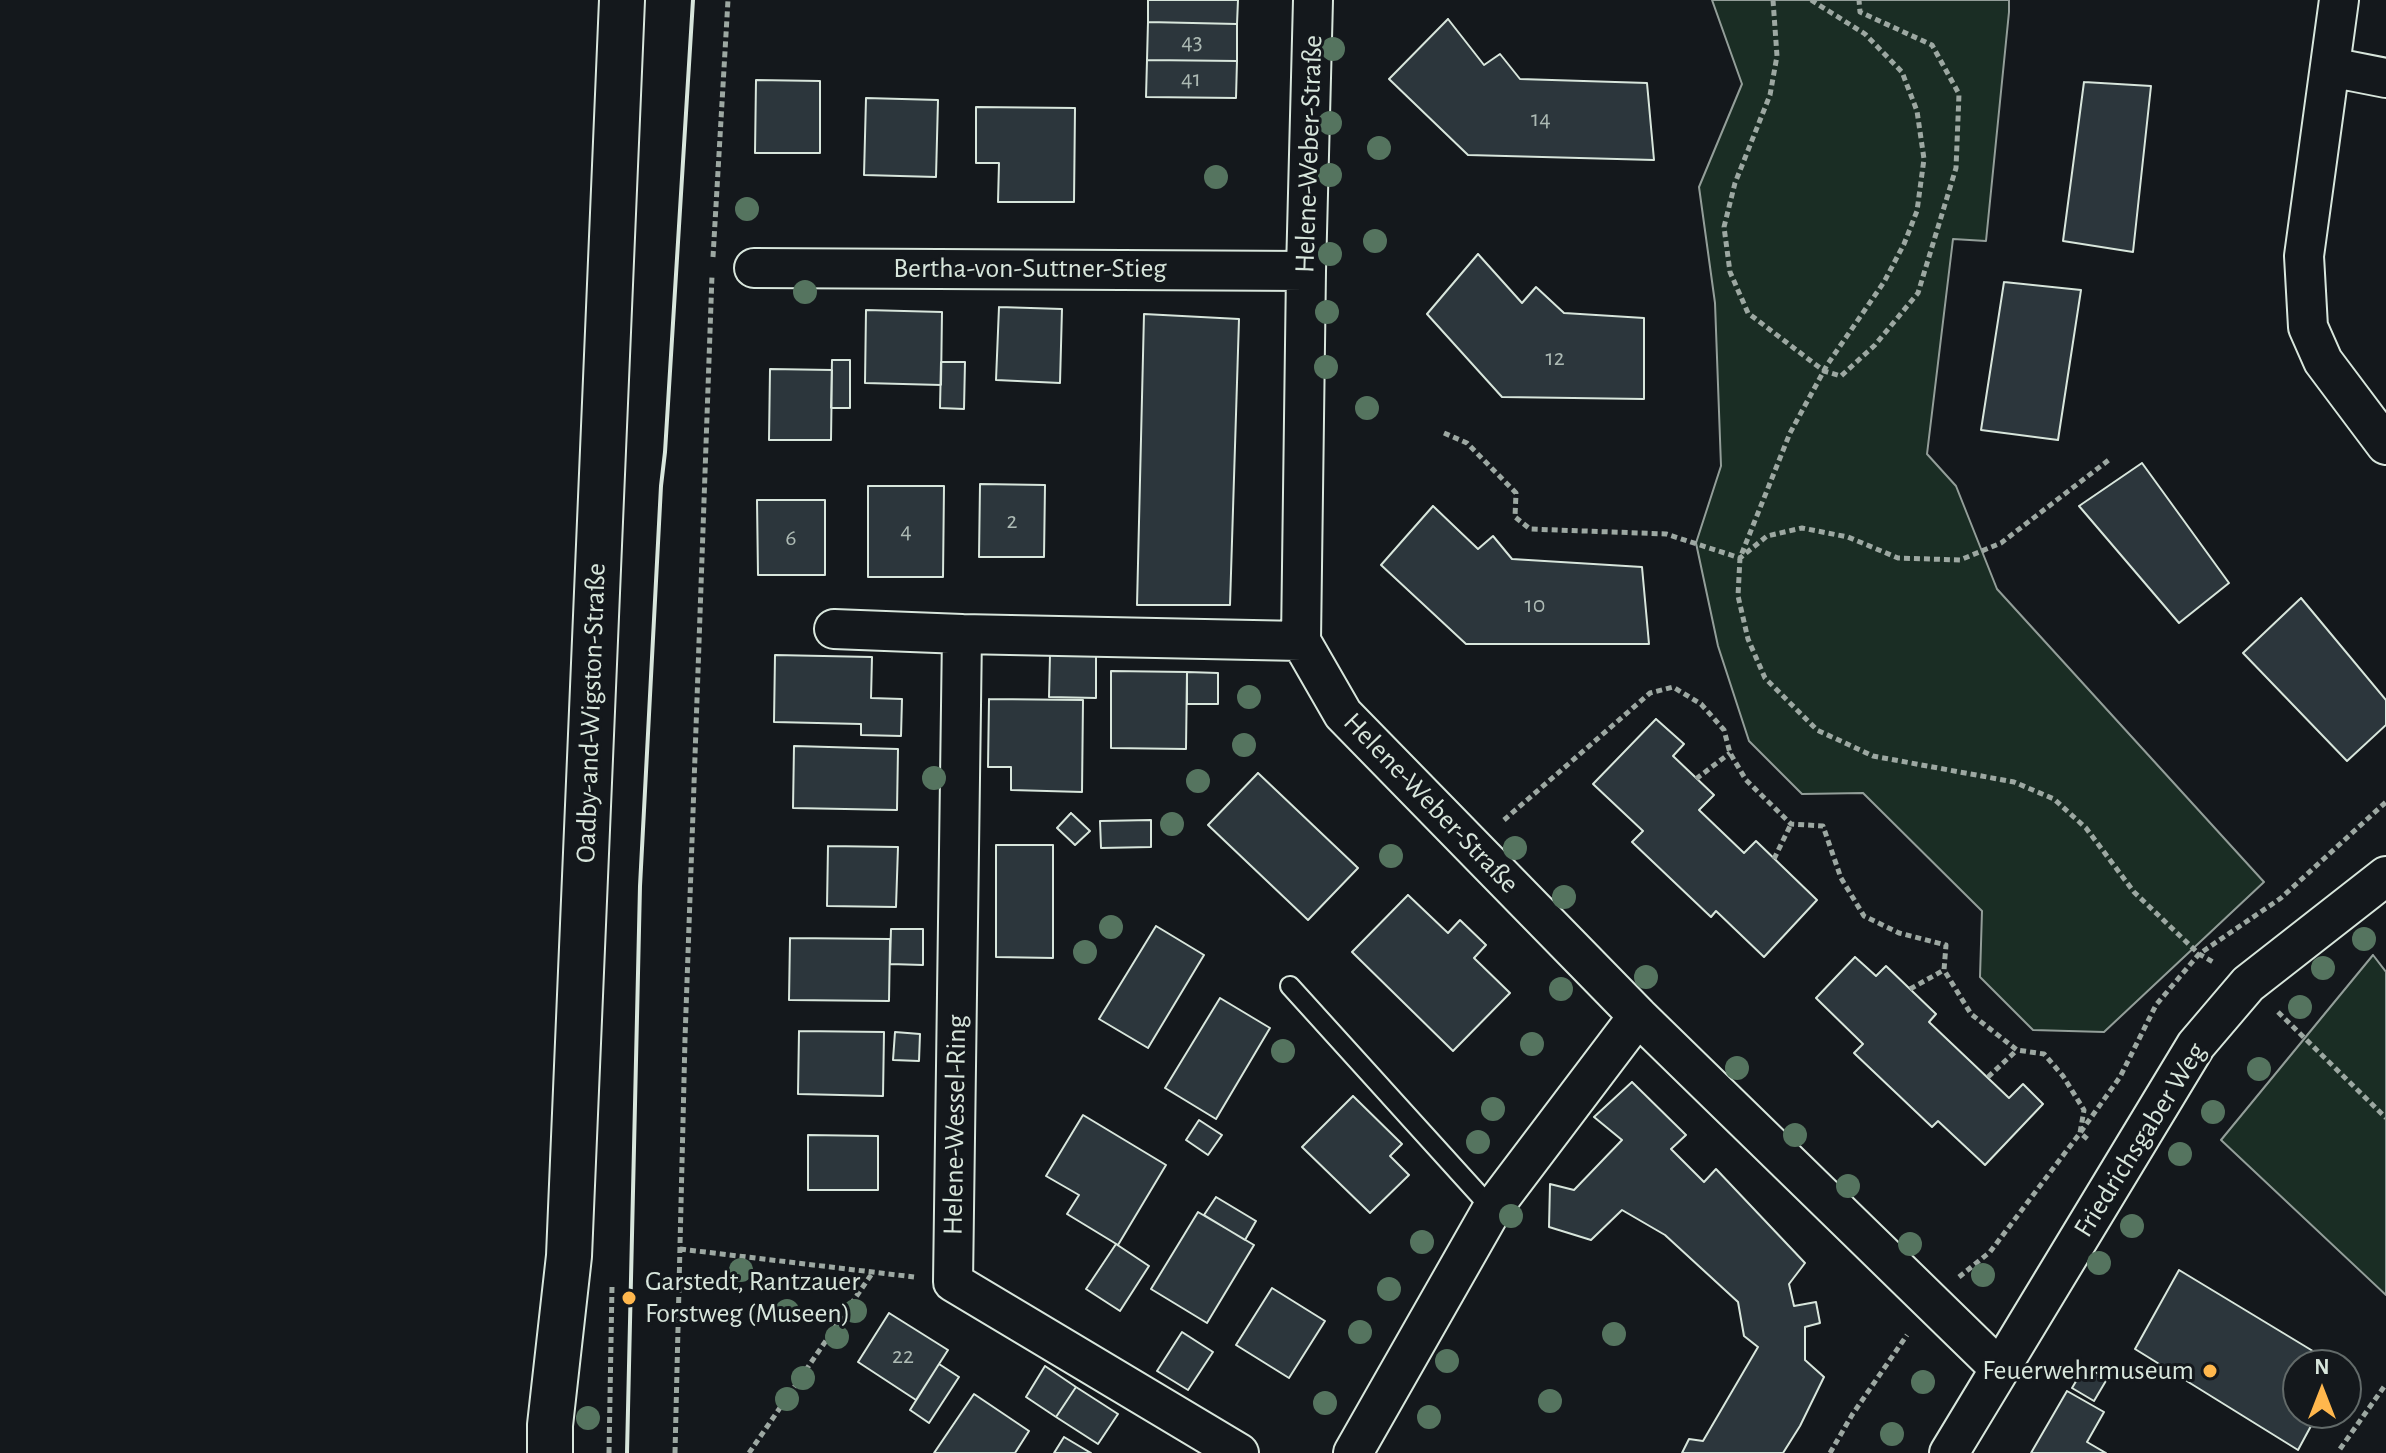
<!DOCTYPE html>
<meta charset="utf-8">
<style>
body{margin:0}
#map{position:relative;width:2386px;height:1453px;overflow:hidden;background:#14181c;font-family:"Alegreya Sans",sans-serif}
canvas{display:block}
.north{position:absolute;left:2282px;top:1349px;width:80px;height:80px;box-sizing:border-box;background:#14181c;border:2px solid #626a69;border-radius:50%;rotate:0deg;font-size:22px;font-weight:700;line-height:32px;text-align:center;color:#d8e6dc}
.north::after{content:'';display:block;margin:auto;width:28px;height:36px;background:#ffb74d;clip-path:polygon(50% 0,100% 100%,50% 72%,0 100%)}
</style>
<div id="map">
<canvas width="2386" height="1453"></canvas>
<div class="north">N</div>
</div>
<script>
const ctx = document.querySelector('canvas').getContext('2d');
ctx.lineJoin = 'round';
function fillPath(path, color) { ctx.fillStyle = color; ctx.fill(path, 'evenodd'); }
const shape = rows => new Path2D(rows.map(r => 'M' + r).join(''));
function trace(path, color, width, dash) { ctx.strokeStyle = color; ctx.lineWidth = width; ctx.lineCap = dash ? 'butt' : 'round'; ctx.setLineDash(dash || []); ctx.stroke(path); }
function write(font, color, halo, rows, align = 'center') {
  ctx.font = font + ' "Alegreya Sans",sans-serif'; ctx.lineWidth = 6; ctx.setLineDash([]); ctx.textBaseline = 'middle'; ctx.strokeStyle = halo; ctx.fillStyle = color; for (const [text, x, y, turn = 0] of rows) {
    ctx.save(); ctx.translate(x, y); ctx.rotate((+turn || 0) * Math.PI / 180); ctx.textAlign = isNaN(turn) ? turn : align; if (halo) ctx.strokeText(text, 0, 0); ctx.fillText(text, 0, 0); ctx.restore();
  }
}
const green = shape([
 [1712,0,2009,0,2009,12,1986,241,1953,239,1927,454,1956,486,1997,589,2264,882,2104,1032,2033,1030,1980,977,1982,911,1863,793,1802,794,1749,741,1718,646,1696,543,1721,466,1715,303,1699,187,1742,84,1712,0],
 [2373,955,2386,972,2386,1295,2221,1140,2373,955]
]);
fillPath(green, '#1a2d24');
trace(green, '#939e99', 2);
const building = shape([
 [1148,0,1238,0,1237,24,1148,22,1148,0],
 [1448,19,1484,65,1500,54,1520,79,1647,83,1654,160,1468,155,1389,79,1448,19],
 [1148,22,1237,24,1237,61,1147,60,1148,22],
 [1147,60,1237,61,1236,98,1146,97,1147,60],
 [756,80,820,81,820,153,755,153,756,80],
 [2084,82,2151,86,2133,252,2063,241,2084,82],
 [866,98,938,100,936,177,864,175,866,98],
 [976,107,1075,108,1074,202,998,202,999,163,976,163,976,107],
 [1478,254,1522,303,1536,287,1564,313,1644,318,1644,399,1502,397,1427,314,1478,254],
 [2004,282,2081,290,2058,440,1981,430,2004,282],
 [999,307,1062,309,1060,383,996,380,999,307],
 [866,310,942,312,941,385,865,383,866,310],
 [1144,314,1239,319,1230,605,1137,605,1144,314],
 [832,360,850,360,850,408,831,408,832,360],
 [941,362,965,362,964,409,940,408,941,362],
 [770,369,832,370,831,440,769,440,770,369],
 [2142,463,2229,583,2179,623,2079,506,2142,463],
 [980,484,1045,485,1044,557,979,557,980,484],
 [868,486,944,486,943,577,868,577,868,486],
 [757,500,825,500,825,575,758,575,757,500],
 [1433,506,1478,549,1493,536,1512,559,1642,567,1649,644,1466,644,1381,565,1433,506],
 [2301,598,2386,700,2386,725,2347,761,2243,653,2301,598],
 [1050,654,1096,655,1096,698,1049,697,1050,654],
 [775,655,872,657,871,698,902,699,901,736,861,735,861,724,774,722,775,655],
 [1111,671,1187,672,1186,749,1111,748,1111,671],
 [1187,672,1218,673,1218,704,1187,704,1187,672],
 [989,699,1083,700,1082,792,1011,790,1011,767,988,767,989,699],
 [1656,719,1684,744,1673,756,1714,795,1699,810,1744,853,1756,841,1817,900,1764,957,1716,911,1711,917,1632,842,1643,831,1593,784,1656,719],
 [794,746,898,749,897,810,793,808,794,746],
 [1258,773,1358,868,1308,920,1208,825,1258,773],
 [1071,813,1090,831,1075,845,1057,828,1071,813],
 [1151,820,1151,847,1101,848,1100,821,1151,820],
 [996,845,1053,845,1053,958,996,957,996,845],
 [828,846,898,847,896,907,827,906,828,846],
 [1408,895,1448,933,1460,920,1486,945,1474,958,1510,993,1453,1051,1352,952,1408,895],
 [1156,926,1204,955,1148,1048,1099,1019,1156,926],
 [891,929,923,929,923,965,890,964,891,929],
 [790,938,890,939,889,1001,789,1000,790,938],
 [1855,957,1876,976,1886,966,1936,1014,1929,1022,2009,1098,2023,1084,2043,1104,1985,1165,1938,1121,1932,1127,1854,1053,1863,1044,1816,998,1855,957],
 [1220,998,1270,1028,1216,1119,1165,1088,1220,998],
 [799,1031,884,1032,883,1096,798,1094,799,1031],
 [895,1032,920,1034,919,1061,893,1060,895,1032],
 [1632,1082,1686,1135,1671,1149,1704,1182,1716,1169,1805,1263,1789,1284,1794,1306,1816,1302,1820,1323,1805,1327,1805,1360,1824,1377,1800,1426,1783,1453,1682,1453,1689,1439,1703,1441,1758,1347,1744,1336,1738,1302,1665,1235,1622,1210,1591,1240,1549,1227,1550,1184,1574,1190,1622,1140,1594,1117,1632,1082],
 [1353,1096,1402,1144,1390,1156,1409,1175,1370,1213,1302,1147,1353,1096],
 [1083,1115,1166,1165,1118,1245,1067,1214,1079,1195,1046,1176,1083,1115],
 [1199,1120,1222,1135,1208,1155,1186,1140,1199,1120],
 [808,1135,878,1136,878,1190,808,1190,808,1135],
 [1216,1197,1256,1221,1245,1240,1204,1215,1216,1197],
 [1198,1212,1254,1245,1207,1323,1151,1289,1198,1212],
 [1116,1244,1149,1266,1120,1311,1086,1289,1116,1244],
 [2179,1270,2336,1365,2298,1365,2298,1413,2318,1413,2298,1450,2135,1349,2179,1270],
 [1272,1288,1325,1321,1289,1378,1236,1345,1272,1288],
 [889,1313,948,1350,916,1400,858,1362,889,1313],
 [1182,1332,1213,1352,1188,1390,1157,1371,1182,1332],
 [939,1364,959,1377,929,1423,910,1410,939,1364],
 [1045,1366,1076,1387,1056,1417,1026,1397,1045,1366],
 [2085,1366,2107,1379,2094,1401,2072,1388,2085,1366],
 [1076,1387,1118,1414,1098,1444,1056,1417,1076,1387],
 [2067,1391,2104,1412,2087,1442,2106,1453,2031,1453,2067,1391],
 [974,1394,1029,1431,1015,1453,934,1453,974,1394],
 [1064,1437,1091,1453,1054,1453,1064,1437]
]);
fillPath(building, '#2c363c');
trace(building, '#d8e6dc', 2);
const lane = shape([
 [1290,986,1492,1209]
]);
const street = shape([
 [1313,0,1306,271,1301,641,1343,714,1638,1016,2000,1369],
 [2339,0,2304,256,2308,327,2323,361,2386,445],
 [2330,67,2386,78],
 [754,268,1306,271],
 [834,629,962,634],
 [1239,1453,953,1282,962,634,1301,641],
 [1353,1453,1492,1209,1638,1016],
 [1949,1453,2196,1045,2248,984,2386,876]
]);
const secondary = shape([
 [550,1453,550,1425,569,1256,622,0]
]);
trace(lane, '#d8e6dc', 22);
trace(street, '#d8e6dc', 42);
trace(secondary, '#d8e6dc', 48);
trace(shape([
 [1773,0,1777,56,1770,95,1735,183,1724,227,1730,272,1748,313,1824,371,1841,376,1875,345,1918,293,1956,168,1959,94,1932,45,1860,12,1859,0],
 [1811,0,1865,34,1902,72,1917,111,1924,159,1917,211,1904,244,1884,282,1827,365,1790,433,1740,558,1738,596,1748,639,1765,678,1817,730,1873,756,2014,782,2054,799,2086,828,2134,892,2199,954,2213,962],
 [713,257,728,0],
 [1444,433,1467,443,1516,493,1515,517,1530,529,1666,534,1740,558,1767,536,1802,528,1848,537,1898,558,1960,560,2001,543,2110,459],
 [1696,779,1730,753],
 [1504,820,1650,693,1673,687,1701,704,1724,730,1730,753,1746,780,1791,824,1823,826,1841,878,1864,916,1899,933,1946,945,1944,970,1971,1014,2017,1050,2044,1054,2063,1076,2084,1110,2080,1133,2090,1141],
 [1774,859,1791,824],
 [1910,989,1944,970],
 [2278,1012,2386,1118],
 [1988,1077,2017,1050],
 [680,1249,914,1277],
 [1959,1277,1990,1252,2080,1133,2120,1077,2156,1005,2199,954,2281,898,2386,802],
 [2340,1449,2386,1384],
 [609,1453,612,1286],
 [675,1453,685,1039,712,275],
 [749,1453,873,1272],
 [1830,1453,1852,1415,1907,1335]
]), '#9da8a2', 5, [6, 4]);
trace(lane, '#14181c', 18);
trace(street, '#14181c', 38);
trace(secondary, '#14181c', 44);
trace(shape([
 [627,1453,640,886,661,486,665,452,693,0]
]), '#d8e6dc', 4);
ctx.fillStyle = '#55745f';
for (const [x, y] of [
 [1333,49],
 [1330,123],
 [1379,148],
 [1330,175],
 [1216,177],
 [747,209],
 [1375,241],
 [1330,254],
 [805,292],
 [1327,312],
 [1326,367],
 [1367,408],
 [1249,697],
 [1244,745],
 [934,778],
 [1198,781],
 [1172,824],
 [1515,848],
 [1391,856],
 [1564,897],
 [1111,927],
 [2364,939],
 [1085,952],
 [2323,968],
 [1646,977],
 [1561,989],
 [2300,1007],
 [1532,1044],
 [1283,1051],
 [1737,1068],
 [2259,1069],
 [1493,1109],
 [2213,1112],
 [1795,1135],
 [1478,1142],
 [2180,1154],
 [1848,1186],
 [1511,1216],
 [2132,1226],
 [1422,1242],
 [1910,1244],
 [2099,1263],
 [741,1270],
 [1983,1275],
 [1389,1289],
 [787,1311],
 [855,1311],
 [1360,1332],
 [1614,1334],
 [837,1337],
 [1447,1361],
 [803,1378],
 [1923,1382],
 [787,1399],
 [1550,1401],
 [1325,1403],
 [1429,1417],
 [588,1418],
 [1892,1434]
]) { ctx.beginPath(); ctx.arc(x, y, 12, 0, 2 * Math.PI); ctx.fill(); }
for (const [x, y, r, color] of [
 [629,1298,8,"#ffb74d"],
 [2210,1371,8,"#ffb74d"]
]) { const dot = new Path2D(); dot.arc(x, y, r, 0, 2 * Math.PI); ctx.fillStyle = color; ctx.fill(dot); trace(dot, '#14181c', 3); }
write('24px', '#adbab4', null, [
 ["43",1192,42],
 ["41",1191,79],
 ["14",1541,119],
 ["12",1555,358],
 ["2",1012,521],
 ["4",906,531],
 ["6",791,538],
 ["10",1535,605],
 ["22",903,1356]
]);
write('28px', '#d8e6dc', '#14181c', [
 ["Helene-Weber-Straße",1309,154,-88],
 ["Bertha-von-Suttner-Stieg",1030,269],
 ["Oadby-and-Wigston-Straße",591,713,-88],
 ["Helene-Weber-Straße",1431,803,46],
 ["Helene-Wessel-Ring",955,1125,-89],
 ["Friedrichsgaber Weg",2140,1140,-58]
]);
write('28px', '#d8e6dc', '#14181c', [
 ["Garstedt, Rantzauer",645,1282],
 ["Forstweg (Museen)",645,1314],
 ["Feuerwehrmuseum",2194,1371,"right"]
], 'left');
</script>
